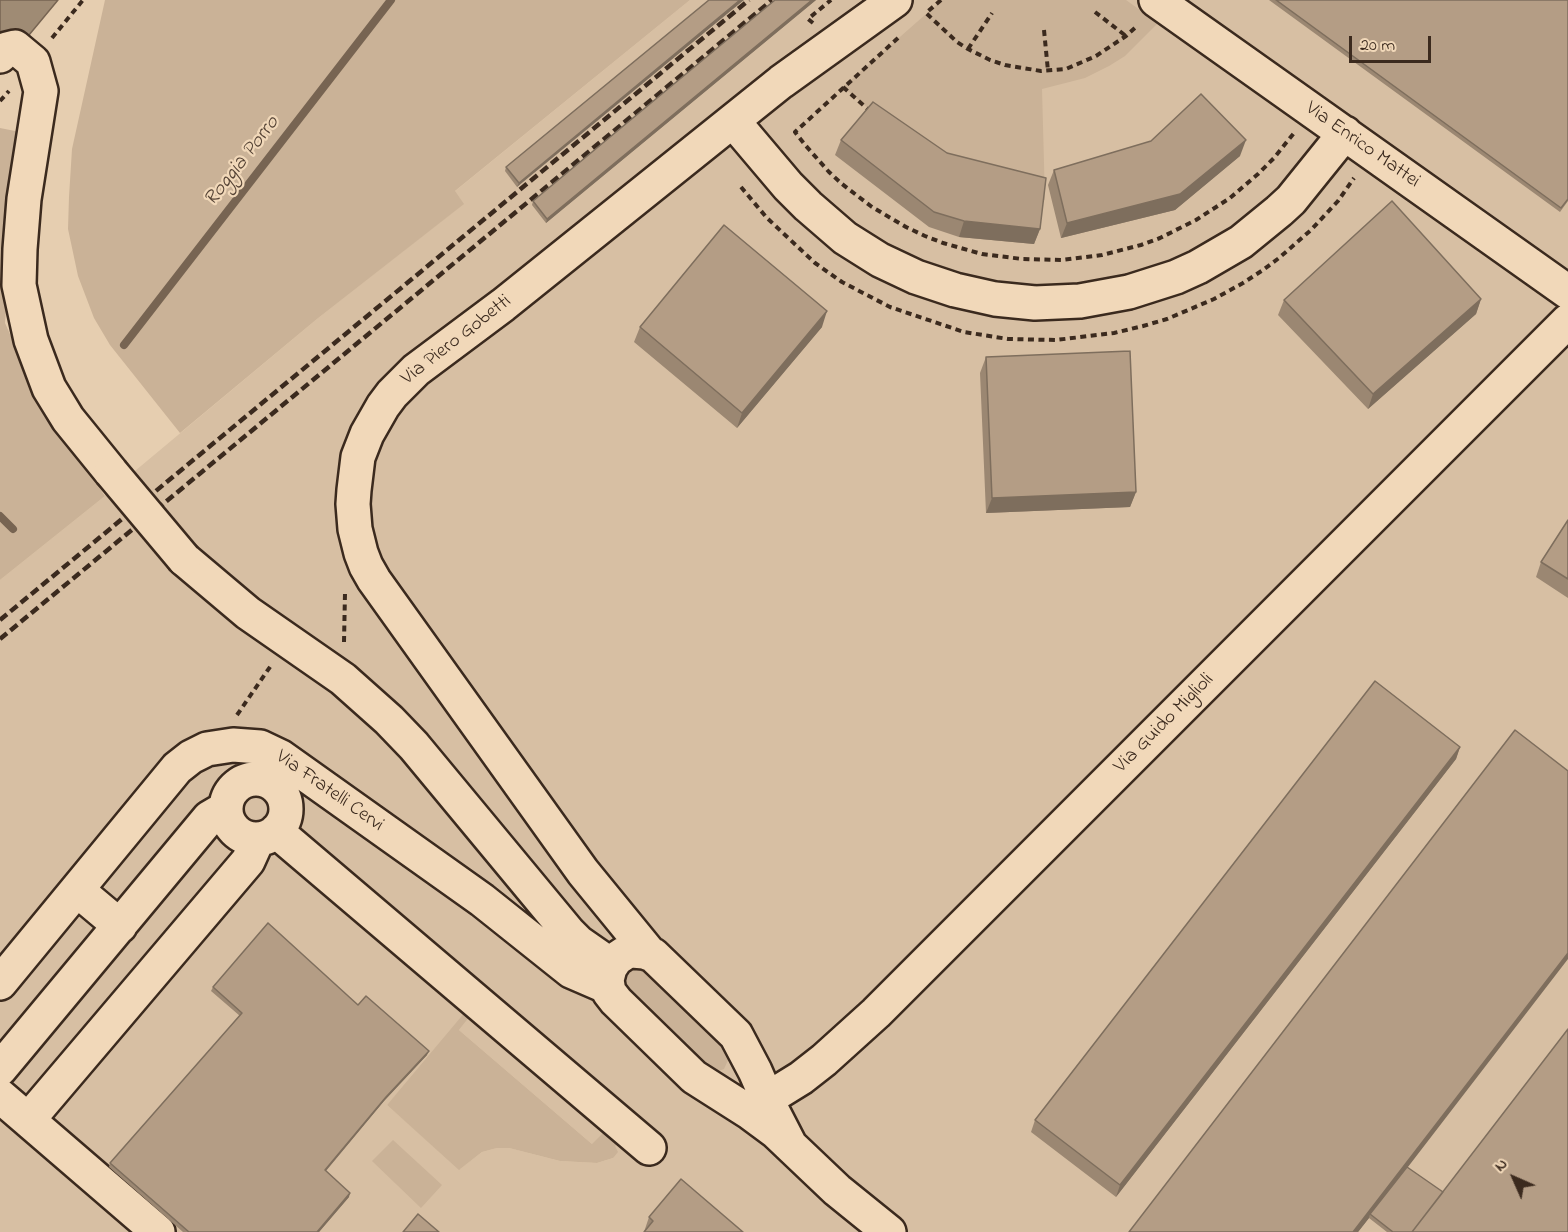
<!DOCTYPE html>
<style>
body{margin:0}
#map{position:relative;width:1568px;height:1232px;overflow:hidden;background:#e6ceb0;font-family:"Indie Flower",sans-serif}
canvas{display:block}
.north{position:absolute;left:1484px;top:1148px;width:60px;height:60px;-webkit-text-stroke:4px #f1d8b9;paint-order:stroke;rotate:315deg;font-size:16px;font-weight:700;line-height:24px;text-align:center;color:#3b2a1e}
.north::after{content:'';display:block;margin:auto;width:21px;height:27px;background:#3b2a1e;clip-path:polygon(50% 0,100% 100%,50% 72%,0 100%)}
.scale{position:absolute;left:1349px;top:36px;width:82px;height:27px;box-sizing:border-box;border:3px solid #3b2a1e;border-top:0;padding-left:8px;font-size:18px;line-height:21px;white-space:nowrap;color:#3b2a1e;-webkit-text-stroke:4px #f1d8b9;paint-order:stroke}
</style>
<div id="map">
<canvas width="1568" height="1232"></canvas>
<div class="north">N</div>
<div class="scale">20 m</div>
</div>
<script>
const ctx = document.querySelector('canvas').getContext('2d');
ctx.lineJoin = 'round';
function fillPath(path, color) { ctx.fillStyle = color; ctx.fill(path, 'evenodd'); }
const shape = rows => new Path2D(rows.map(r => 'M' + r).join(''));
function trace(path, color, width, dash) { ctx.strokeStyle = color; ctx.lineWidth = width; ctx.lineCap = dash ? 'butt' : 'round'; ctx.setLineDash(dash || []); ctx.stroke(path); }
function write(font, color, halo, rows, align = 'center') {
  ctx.font = font + ' "Indie Flower",sans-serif'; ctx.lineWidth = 4.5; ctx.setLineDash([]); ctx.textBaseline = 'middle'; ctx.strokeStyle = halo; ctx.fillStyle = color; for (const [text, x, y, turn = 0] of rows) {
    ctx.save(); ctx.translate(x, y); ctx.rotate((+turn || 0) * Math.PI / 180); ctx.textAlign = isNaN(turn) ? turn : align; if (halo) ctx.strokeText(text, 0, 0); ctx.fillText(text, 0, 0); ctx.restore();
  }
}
fillPath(shape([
 [690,0,1568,0,1568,1232,0,1232,0,580,105,496,317,319,463,204,454,192],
 [471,1015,459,1030,592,1144,618,1142,615,1145,613,1158,597,1163,560,1161,509,1148,497,1148,482,1152,460,1169,387,1105]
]), '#d7bfa3');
fillPath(shape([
 [105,0,690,0,455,191,464,204,317,319,180,433,110,345,94,318,78,276,71,243,68,229,69,197,72,149],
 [942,0,1126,0,1158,23,1125,56,1109,66,1085,78,1042,89,1045,200,947,175,843,87],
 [0,128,20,132,5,323,42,406,105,496,0,580],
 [641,966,726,1046,729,1052,729,1058,724,1069,713,1073,621,992,626,968],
 [466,1011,471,1015,459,1030,592,1144,604,1132,619,1142,615,1146,618,1152,613,1158,597,1163,560,1161,509,1148,497,1148,482,1152,459,1170,387,1105],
 [393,1140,442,1185,421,1208,372,1161]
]), '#cab297');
const water = shape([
 [0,0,58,0,29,35,5,40,0,46,0,0]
]);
fillPath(water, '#9f8b74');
trace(water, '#776452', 1.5);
trace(shape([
 [124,345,391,0],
 [0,516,13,529]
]), '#776452', 8);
const minor = shape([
 [1156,0,1568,292],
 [0,56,7,49,15,47,33,62,41,91,24,199,20,249,19,285,31,340,49,388,57,401,68,419,111,472],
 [733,121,788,186,808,206,845,238,880,260,916,277,955,290,995,299,1035,303,1080,301,1129,292,1176,277,1198,267,1241,242,1279,211,1291,200,1345,133],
 [184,559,248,613,343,679,389,720,414,746,569,933,578,942,611,965],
 '226 809a30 30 0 1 1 60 0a30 30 0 1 1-60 0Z',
 [276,831,649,1148],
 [77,890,120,926],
 [650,954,583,872,374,580,366,566,361,553,355,529,353,504,354,490,358,457,367,434,383,406,392,394,416,370,503,305,781,82,895,0],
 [0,983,177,768,191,757,207,749,233,745,260,747,281,757,482,900,571,971,608,987],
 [0,1069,209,818,226,808],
 [0,1096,28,1120],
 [749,1112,767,1099,801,1078,824,1060,876,1013,1568,321],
 [789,1143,772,1110,755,1071,736,1035,653,955,644,952,632,951,625,953,616,959,610,968,607,980,609,992,616,1001,694,1077,749,1112,776,1132,837,1190,889,1232],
 [158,1232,28,1120,248,861,258,839]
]);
trace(minor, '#3b2a1e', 38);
trace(shape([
 [941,0,926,13,957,42,968,49,990,60,1005,65,1041,71,1066,69,1096,56,1126,36,1138,25],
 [1095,12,1126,36],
 [813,23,808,19,831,0],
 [1044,30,1048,71],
 [52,38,83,0],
 [898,38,795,132,806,146,829,172,842,184,872,207,906,227,925,236,943,243,982,254,1022,259,1062,260,1102,255,1141,245,1160,238,1196,220,1230,198,1258,174,1274,158,1294,133],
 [968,49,992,13],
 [843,87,870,111],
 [0,101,9,91],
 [741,187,767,218,815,263,842,282,890,307,964,332,1008,339,1056,340,1114,333,1143,326,1167,319,1214,299,1243,283,1263,270,1279,258,1311,230,1338,201,1354,178],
 [344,642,345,593],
 [237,715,272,664]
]), '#3b2a1e', 4, [6, 4.5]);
trace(minor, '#f1d8b9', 33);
trace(shape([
 [0,620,749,0],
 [0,639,772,0]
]), '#3b2a1e', 4.5, [9, 4.5]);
const minorBridge = shape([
 [111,472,184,559]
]);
trace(minorBridge, '#3b2a1e', 38, []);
trace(minorBridge, '#f1d8b9', 33);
fillPath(shape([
 [709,0,517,187,505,171,506,167],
 [775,0,816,0,546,223,532,205,533,201],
 [1269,0,1568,0,1568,201,1560,212],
 [841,140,1040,229,1034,244,959,237,929,227,835,155],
 [1240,156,1175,210,1061,238,1048,185,1054,170],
 [1481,299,1476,314,1368,409,1278,315,1284,300],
 [640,327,822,327,737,428,634,342],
 [986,357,1136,492,1130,507,986,513,980,373],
 [1568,520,1568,598,1536,577,1541,562],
 [1460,747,1456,759,1116,1197,1031,1132,1035,1120],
 [213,987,358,1005,427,1055,384,1101,326,1171,349,1197,319,1232,183,1232,109,1167,110,1163,240,1016,211,991],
 [1408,1168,1443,1192,1568,1232,1387,1232,1369,1218,1358,1232,1129,1232],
 [649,1217,743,1232,644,1232]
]), '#9b8772');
fillPath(shape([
 [740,0,744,0,517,187,519,183],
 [812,0,816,0,546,223,547,219],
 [1246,140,1240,156,1175,210,1061,238,1067,223],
 [964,221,1040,229,1034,244,959,237],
 [1481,299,1476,314,1368,409,1373,394],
 [827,311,822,327,737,428,742,413],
 [1136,492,1130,507,986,513,992,498],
 [1460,747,1456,759,1116,1197,1120,1185],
 [1568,953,1568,959,1371,1215,1370,1214,1369,1218,1358,1232,1353,1232],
 [429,1051,427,1055,384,1101,323,1174,325,1170,386,1097],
 [350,1193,349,1197,319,1232,317,1232]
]), '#7e6e5d');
const building = shape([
 [709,0,740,0,519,183,506,167,709,0],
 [775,0,812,0,547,219,533,201,775,0],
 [1276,0,1568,0,1568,199,1561,208,1276,0],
 [1201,94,1246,140,1180,194,1067,223,1054,170,1151,141,1201,94],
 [873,102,947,153,1046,178,1040,229,964,221,934,212,841,140,873,102],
 [1392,201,1481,299,1373,394,1284,300,1392,201],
 [724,225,827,311,742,413,640,327,724,225],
 [1130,351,1136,492,992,498,986,357,1130,351],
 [1568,520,1568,579,1541,562,1568,520],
 [1375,681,1460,747,1120,1185,1035,1120,1375,681],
 [1515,730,1568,771,1568,953,1353,1232,1129,1232,1515,730],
 [268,923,358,1005,366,996,429,1051,386,1097,325,1170,350,1193,317,1232,189,1232,110,1163,242,1013,213,987,268,923],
 [1568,1029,1568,1232,1412,1232,1568,1029],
 [1407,1167,1443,1192,1412,1232,1393,1232,1370,1214,1407,1167],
 [681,1179,743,1232,644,1232,653,1221,649,1217,681,1179],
 [418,1214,439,1232,403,1232,418,1214]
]);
fillPath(building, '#b49d85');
trace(building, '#7e6e5d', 1.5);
write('20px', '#3b2a1e', '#f1d8b9', [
 ["Via Enrico Mattei",1362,146,35],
 ["Via Piero Gobetti",457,341,-38],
 ["Via Guido Miglioli",1165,724,-45],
 ["Via Fratelli Cervi",329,792,35]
]);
write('italic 21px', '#544234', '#f1d8b9', [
 ["Roggia Porro",243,162,-52]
]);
</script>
